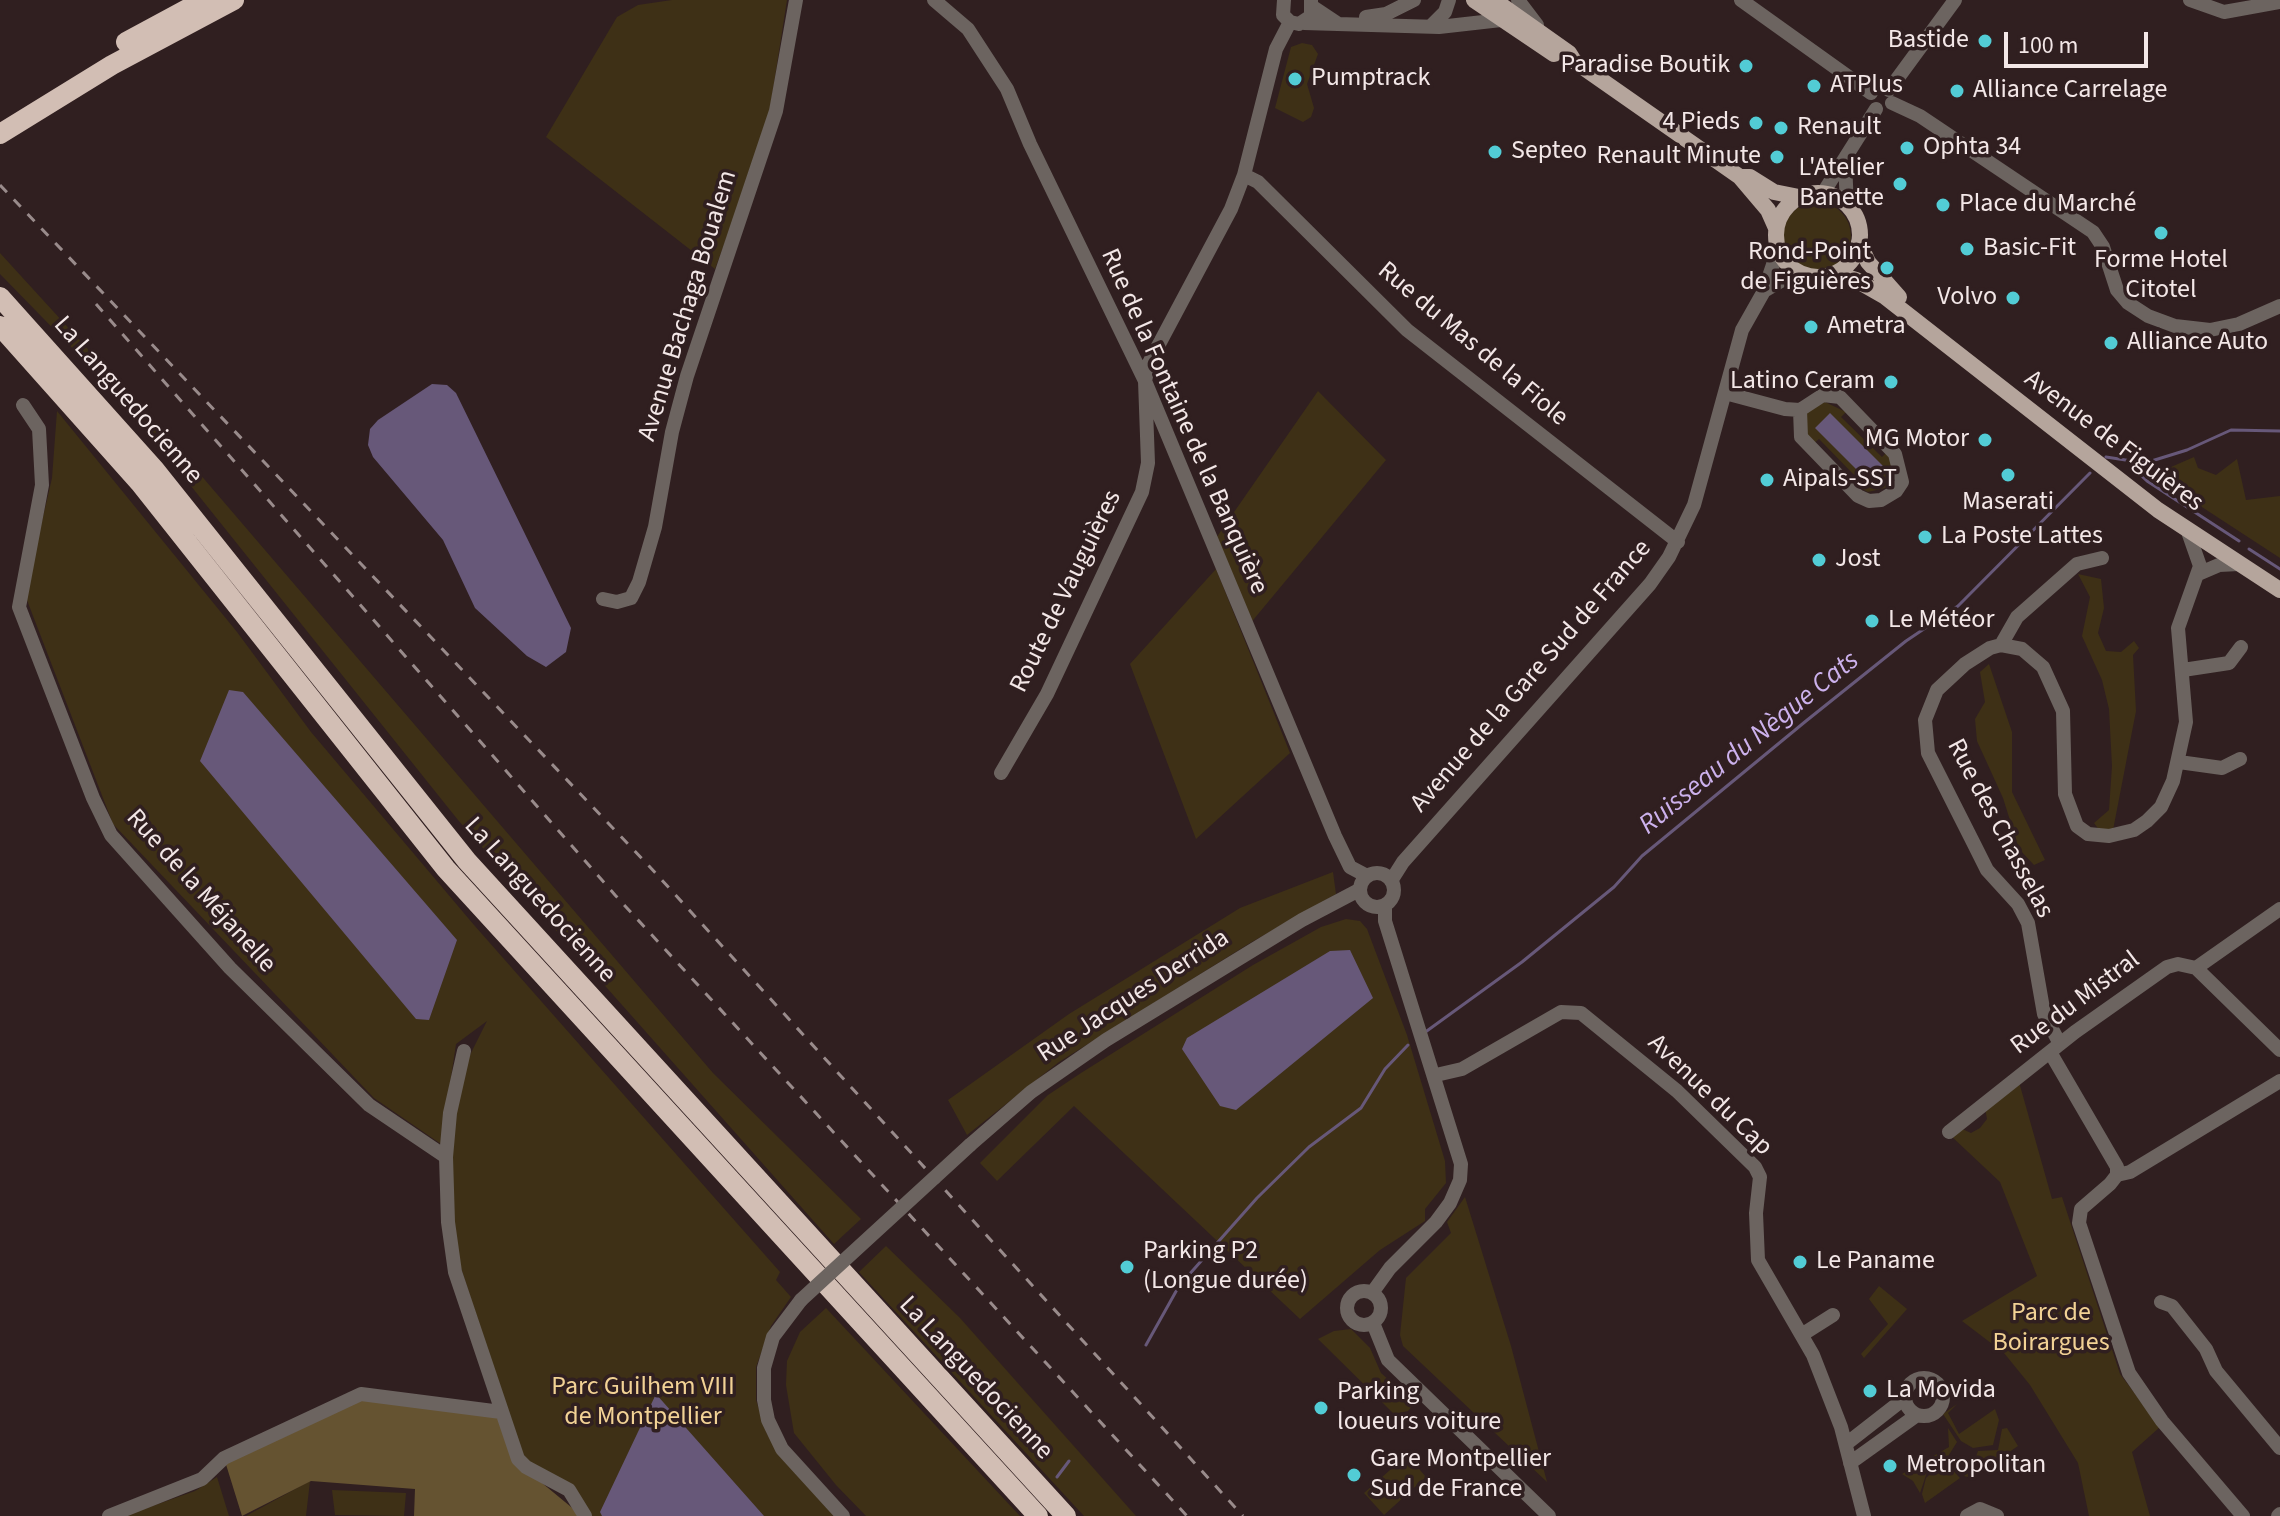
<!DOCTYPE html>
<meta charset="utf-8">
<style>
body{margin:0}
#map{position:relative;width:2280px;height:1516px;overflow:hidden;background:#301f20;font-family:"Source Sans 3",sans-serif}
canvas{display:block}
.scale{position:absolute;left:2004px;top:32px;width:144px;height:36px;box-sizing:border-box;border:4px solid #f3e7e7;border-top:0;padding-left:10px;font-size:24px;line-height:28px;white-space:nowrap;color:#f3e7e7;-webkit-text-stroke:6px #301f20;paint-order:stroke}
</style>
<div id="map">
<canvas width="2280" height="1516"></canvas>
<div class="scale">100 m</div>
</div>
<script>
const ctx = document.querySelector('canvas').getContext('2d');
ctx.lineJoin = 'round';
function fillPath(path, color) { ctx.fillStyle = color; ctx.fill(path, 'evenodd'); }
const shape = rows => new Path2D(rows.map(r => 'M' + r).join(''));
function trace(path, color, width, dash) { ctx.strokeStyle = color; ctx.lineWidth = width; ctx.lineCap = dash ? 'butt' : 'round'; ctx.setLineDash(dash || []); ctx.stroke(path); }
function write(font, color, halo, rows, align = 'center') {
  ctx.font = font + ' "Source Sans 3",sans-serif'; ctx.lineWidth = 7; ctx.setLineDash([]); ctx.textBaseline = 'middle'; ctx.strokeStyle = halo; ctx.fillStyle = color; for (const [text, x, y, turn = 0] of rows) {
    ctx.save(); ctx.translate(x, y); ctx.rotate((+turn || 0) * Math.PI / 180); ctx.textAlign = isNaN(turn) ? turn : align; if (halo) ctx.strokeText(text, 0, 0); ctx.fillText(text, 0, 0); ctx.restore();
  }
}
fillPath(shape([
 [672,0,787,0,767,128,715,269,546,137,617,17,638,5],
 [1302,43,1312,45,1318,54,1307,84,1314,108,1311,117,1303,122,1275,108,1291,47],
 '1783 236a34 34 0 1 1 68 0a34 34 0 1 1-68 0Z',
 [0,253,169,438,713,1073,861,1219,834,1244,458,820,159,446,80,356,0,274],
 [1318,391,1386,460,1249,625,1214,541],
 [1825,402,1846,412,1841,417,1882,457,1887,452,1894,463,1889,487,1868,492,1854,485,1858,479,1819,439,1813,444,1805,432,1807,410],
 [57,411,237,632,311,732,474,925,780,1272,776,1280,791,1297,771,1326,756,1367,756,1400,767,1434,838,1516,584,1516,567,1496,522,1458,455,1249,450,1158,455,1106,469,1057,487,1021,456,1044,441,1144,374,1098,113,824,25,595,52,478],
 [2194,457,2198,468,2216,475,2237,459,2246,500,2280,496,2280,558,2159,479,2171,467],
 [1216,569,1290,753,1196,839,1130,664],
 [2078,574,2101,579,2104,608,2098,633,2106,651,2121,652,2134,641,2139,648,2133,655,2136,711,2113,830,2100,831,2094,823,2109,810,2112,766,2109,709,2102,680,2082,636,2090,597],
 [1989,664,2012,732,2012,792,2045,860,2034,865,2019,849,2003,798,1977,741,1975,719,1985,702,1980,672],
 [1333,872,1336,894,1250,943,1059,1062,967,1135,948,1100,1069,1014,1240,908],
 [1346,919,1360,921,1367,929,1407,1035,1445,1161,1446,1183,1425,1209,1425,1221,1380,1250,1300,1319,1074,1106,997,1181,980,1163,1048,1095,1081,1073,1253,965,1321,927],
 [2019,1082,2052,1199,2062,1197,2120,1374,2160,1427,2132,1452,2150,1516,2089,1516,2078,1463,2030,1385,2004,1353,1962,1321,2037,1276,2000,1182,1950,1135,1960,1128,1971,1133,1980,1128,1987,1119,1985,1108],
 [1465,1197,1511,1346,1547,1482,1403,1346,1400,1335,1406,1278,1451,1233,1447,1222],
 [886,1246,960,1318,1136,1516,1084,1516,859,1272],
 [1879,1286,1907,1309,1864,1358,1861,1354,1888,1324,1869,1299],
 [826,1308,1005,1500,1020,1516,866,1516,836,1485,794,1433,786,1385,787,1361,800,1332],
 [1351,1329,1370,1348,1381,1373,1415,1403,1408,1411,1394,1414,1318,1339,1334,1331],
 [1957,1404,1948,1413,1959,1434,1995,1409,1999,1420,1993,1445,1973,1448,1961,1441,1943,1414],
 [1948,1428,1957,1442,1947,1458,1928,1469,1920,1493,1913,1481,1902,1474,1949,1447],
 [2007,1428,2018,1446,1971,1478,1964,1476,1972,1468,1978,1451,1998,1450,2002,1429],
 [1407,1455,1426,1477,1384,1515,1364,1493],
 [1944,1461,1960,1478,1925,1503,1922,1494,1926,1478],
 [217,1477,229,1516,124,1516,195,1491],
 [310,1481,306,1516,246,1516],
 [332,1490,406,1493,404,1516,335,1515]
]), '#3e3016');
fillPath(shape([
 [361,1394,500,1412,519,1464,582,1516,414,1516,415,1489,311,1481,242,1516,224,1458]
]), '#655331');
fillPath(shape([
 [432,384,447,385,456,393,571,628,566,652,546,667,527,656,475,608,443,540,373,457,368,445,370,429,378,420],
 [1830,413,1883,466,1868,481,1815,428],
 [229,690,243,692,457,940,429,1020,416,1019,200,761],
 [1350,950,1373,998,1236,1110,1220,1106,1182,1049,1187,1038,1330,951],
 [656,1394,764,1516,602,1516,600,1512]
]), '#675879');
trace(shape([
 [2106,457,2145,463,2187,450,2231,430,2280,431],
 [2131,466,2147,481,2239,541],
 [2249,549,2280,569],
 [1424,1033,1522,962,1614,887,1642,856,1806,721,1906,641,1958,606,2090,473],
 [1146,1345,1179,1286,1257,1198,1309,1147,1361,1108,1385,1069,1408,1045],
 [1057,1477,1069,1461]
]), '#675879', 3);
trace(shape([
 [934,0,968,29,1007,89,1030,144,1145,381,1335,836,1350,867,1367,876],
 [1284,0,1283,15,1290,22,1299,24,1311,16,1311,0],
 [1518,0,1537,25],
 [1741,0,1871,93],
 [2190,0,2224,12,2280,2],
 [1313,7,1337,23],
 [1366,17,1386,14,1414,0],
 [1304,23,1439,27,1501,20],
 [1432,25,1445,12,1449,0],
 [1889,90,1955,0],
 [1892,103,1920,116,2093,232,2103,247,2117,290,2128,303,2148,316,2175,326,2210,330,2239,324,2280,306],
 [1845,163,1847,205],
 [1244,175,1258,182,1407,330,1678,542],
 [1823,193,1876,109],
 [1764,291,1796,272],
 [1725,393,1785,409,1800,410],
 [1823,395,1840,397,1895,454,1902,482,1896,491,1881,500,1869,501,1858,496,1801,437,1800,410,1823,395],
 [23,405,39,429,42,485,19,607,93,798,111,835,230,968,369,1105,446,1157],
 [2198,574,2219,565,2239,564],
 [603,599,617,602,631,598,639,582,655,527,672,432,687,376,776,111,796,0],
 [2001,645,2017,617,2077,564,2102,558],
 [2183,670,2229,663,2241,647],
 [2179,762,2222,768,2240,759],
 [1001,773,1047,694,1142,492,1148,463,1145,381,1149,363,1231,209,1244,175,1276,49,1290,22],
 '1360 890a17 17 0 1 1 34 0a17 17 0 1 1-34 0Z',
 [1391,881,1403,862,1650,584,1669,557,1694,505,1742,330,1764,291,1778,250],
 [2196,968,2280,1050],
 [2060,1044,2044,1014,2028,923,2018,904,1987,870,1974,844,1928,753,1925,720,1937,690,1965,664,1990,648,2001,645,2022,649,2043,667,2063,711,2065,794,2077,826,2088,834,2109,836,2134,830,2147,821,2161,807,2173,781,2186,722,2178,628,2200,566,2187,529],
 [464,1051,450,1113,446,1157,448,1222,455,1272,518,1459,526,1467,569,1490,585,1516],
 [2050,1052,2117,1167,2117,1175,2110,1184,2081,1209,2079,1223,2129,1373,2162,1421,2243,1516],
 [1436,1075,1462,1069,1561,1012,1581,1013,1677,1091,1755,1167,1760,1177,1756,1213,1758,1260,1813,1355,1841,1427,1864,1516],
 [1949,1132,2075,1032,2167,967,2178,964,2196,968,2280,909],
 [970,1145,1031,1092,1106,1040,1302,920,1359,890],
 [2117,1175,2130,1172,2280,1081],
 '1347 1308a17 17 0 1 1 34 0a17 17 0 1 1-34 0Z',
 [1372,1293,1390,1268,1436,1222,1450,1203,1460,1180,1461,1164,1385,921,1385,906],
 [801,1300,773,1337,764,1368,764,1400,768,1420,782,1449,843,1516],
 [2161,1302,2172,1306,2206,1349,2216,1371,2280,1448],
 [1373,1323,1388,1360,1549,1516],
 [1803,1334,1833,1315],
 '1905 1397a19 19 0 1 1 38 0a19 19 0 1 1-38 0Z',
 [1846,1444,1905,1398],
 [1850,1463,1917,1415],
 [109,1516,202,1479,224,1458,361,1394,501,1412],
 [1967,1516,1980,1509,1997,1516],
 [2278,1516,2280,1514]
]), '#6c6460', 14);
trace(shape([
 [1474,0,1554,54],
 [1494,0,1569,53,1574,61,1740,177,1768,210,1776,228],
 [1740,177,1750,177,1774,192,1799,197],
 '1776 235a42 42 0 1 1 84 0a42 42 0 1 1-84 0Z',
 [1859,242,1868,262,1899,297],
 [1836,274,1856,280,1884,296,2158,510,2280,590]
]), '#b5a59c', 16);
trace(shape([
 [126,42,204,0],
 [0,134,112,65,234,0],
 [0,297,155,470,467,861,1066,1516],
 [0,326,140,483,446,869,1038,1516]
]), '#d2beb4', 20);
trace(shape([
 [0,185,649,866,1243,1516],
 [96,304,615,895,1187,1516]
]), '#998b8b', 3, [10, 10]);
trace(shape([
 [801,1300,970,1145]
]), '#6c6460', 14);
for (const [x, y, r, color] of [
 [1985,41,8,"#52ccd5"],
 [1746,66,8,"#52ccd5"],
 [1295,79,8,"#52ccd5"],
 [1814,86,8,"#52ccd5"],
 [1957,91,8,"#52ccd5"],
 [1756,123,8,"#52ccd5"],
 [1781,128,8,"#52ccd5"],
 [1907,148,8,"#52ccd5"],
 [1495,152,8,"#52ccd5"],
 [1777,157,8,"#52ccd5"],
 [1900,184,8,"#52ccd5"],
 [1943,205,8,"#52ccd5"],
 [2161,233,8,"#52ccd5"],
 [1967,249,8,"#52ccd5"],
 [1887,268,8,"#52ccd5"],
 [2013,298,8,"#52ccd5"],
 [1811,327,8,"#52ccd5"],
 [2111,343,8,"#52ccd5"],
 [1891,382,8,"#52ccd5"],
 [1985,440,8,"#52ccd5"],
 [2008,475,8,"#52ccd5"],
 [1767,480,8,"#52ccd5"],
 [1925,537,8,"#52ccd5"],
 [1819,560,8,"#52ccd5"],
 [1872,621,8,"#52ccd5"],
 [1800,1262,8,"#52ccd5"],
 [1127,1267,8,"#52ccd5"],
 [1870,1391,8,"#52ccd5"],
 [1321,1408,8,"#52ccd5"],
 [1890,1466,8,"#52ccd5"],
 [1354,1475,8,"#52ccd5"]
]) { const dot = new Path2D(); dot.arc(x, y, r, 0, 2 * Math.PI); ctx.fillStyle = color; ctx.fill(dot); trace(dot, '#301f20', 3); }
write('26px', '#f3e7e7', '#301f20', [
 ["Bastide",1969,41,"right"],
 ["Paradise Boutik",1730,66,"right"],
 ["Pumptrack",1311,79],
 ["ATPlus",1830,86],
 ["Alliance Carrelage",1973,91],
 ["4 Pieds",1740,123,"right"],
 ["Renault",1797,128],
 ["Ophta 34",1923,148],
 ["Septeo",1511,152],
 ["Renault Minute",1761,157,"right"],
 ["L'Atelier",1884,169,"right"],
 ["Banette",1884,199,"right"],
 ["Place du Marché",1959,205],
 ["Basic-Fit",1983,249],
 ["Rond-Point",1871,253,"right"],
 ["de Figuières",1871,283,"right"],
 ["Forme Hotel",2161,261,"center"],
 ["Citotel",2161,291,"center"],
 ["Volvo",1997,298,"right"],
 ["Ametra",1827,327],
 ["Alliance Auto",2127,343],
 ["Latino Ceram",1875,382,"right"],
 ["MG Motor",1969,440,"right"],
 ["Aipals-SST",1783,480],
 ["Maserati",2008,503,"center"],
 ["La Poste Lattes",1941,537],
 ["Jost",1835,560],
 ["Le Météor",1888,621],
 ["Parking P2",1143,1252],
 ["(Longue durée)",1143,1282],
 ["Le Paname",1816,1262],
 ["La Movida",1886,1391],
 ["Parking",1337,1393],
 ["loueurs voiture",1337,1423],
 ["Gare Montpellier",1370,1460],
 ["Sud de France",1370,1490],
 ["Metropolitan",1906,1466]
], 'left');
write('26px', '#f3e7e7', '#301f20', [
 ["Avenue Bachaga Boualem",689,306,-73],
 ["Rue du Mas de la Fiole",1472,345,40],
 ["La Languedocienne",127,401,49],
 ["Rue de la Fontaine de la Banquière",1183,422,66],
 ["Avenue de Figuières",2113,442,37],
 ["Route de Vauguières",1067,592,-64],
 ["Avenue de la Gare Sud de France",1532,677,-49],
 ["Rue des Chasselas",1999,829,62],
 ["Rue de la Méjanelle",200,892,48],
 ["La Languedocienne",539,901,48],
 ["Rue Jacques Derrida",1134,997,-33],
 ["Rue du Mistral",2076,1004,-37],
 ["Avenue du Cap",1709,1096,44],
 ["La Languedocienne",975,1379,47]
]);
write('26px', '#f2d295', '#301f20', [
 ["Parc de",2051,1314],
 ["Boirargues",2051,1344],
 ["Parc Guilhem VIII",643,1388],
 ["de Montpellier",643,1418]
]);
write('italic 28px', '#ccb1ec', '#301f20', [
 ["Ruisseau du Nègue Cats",1750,744,-39]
]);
</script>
